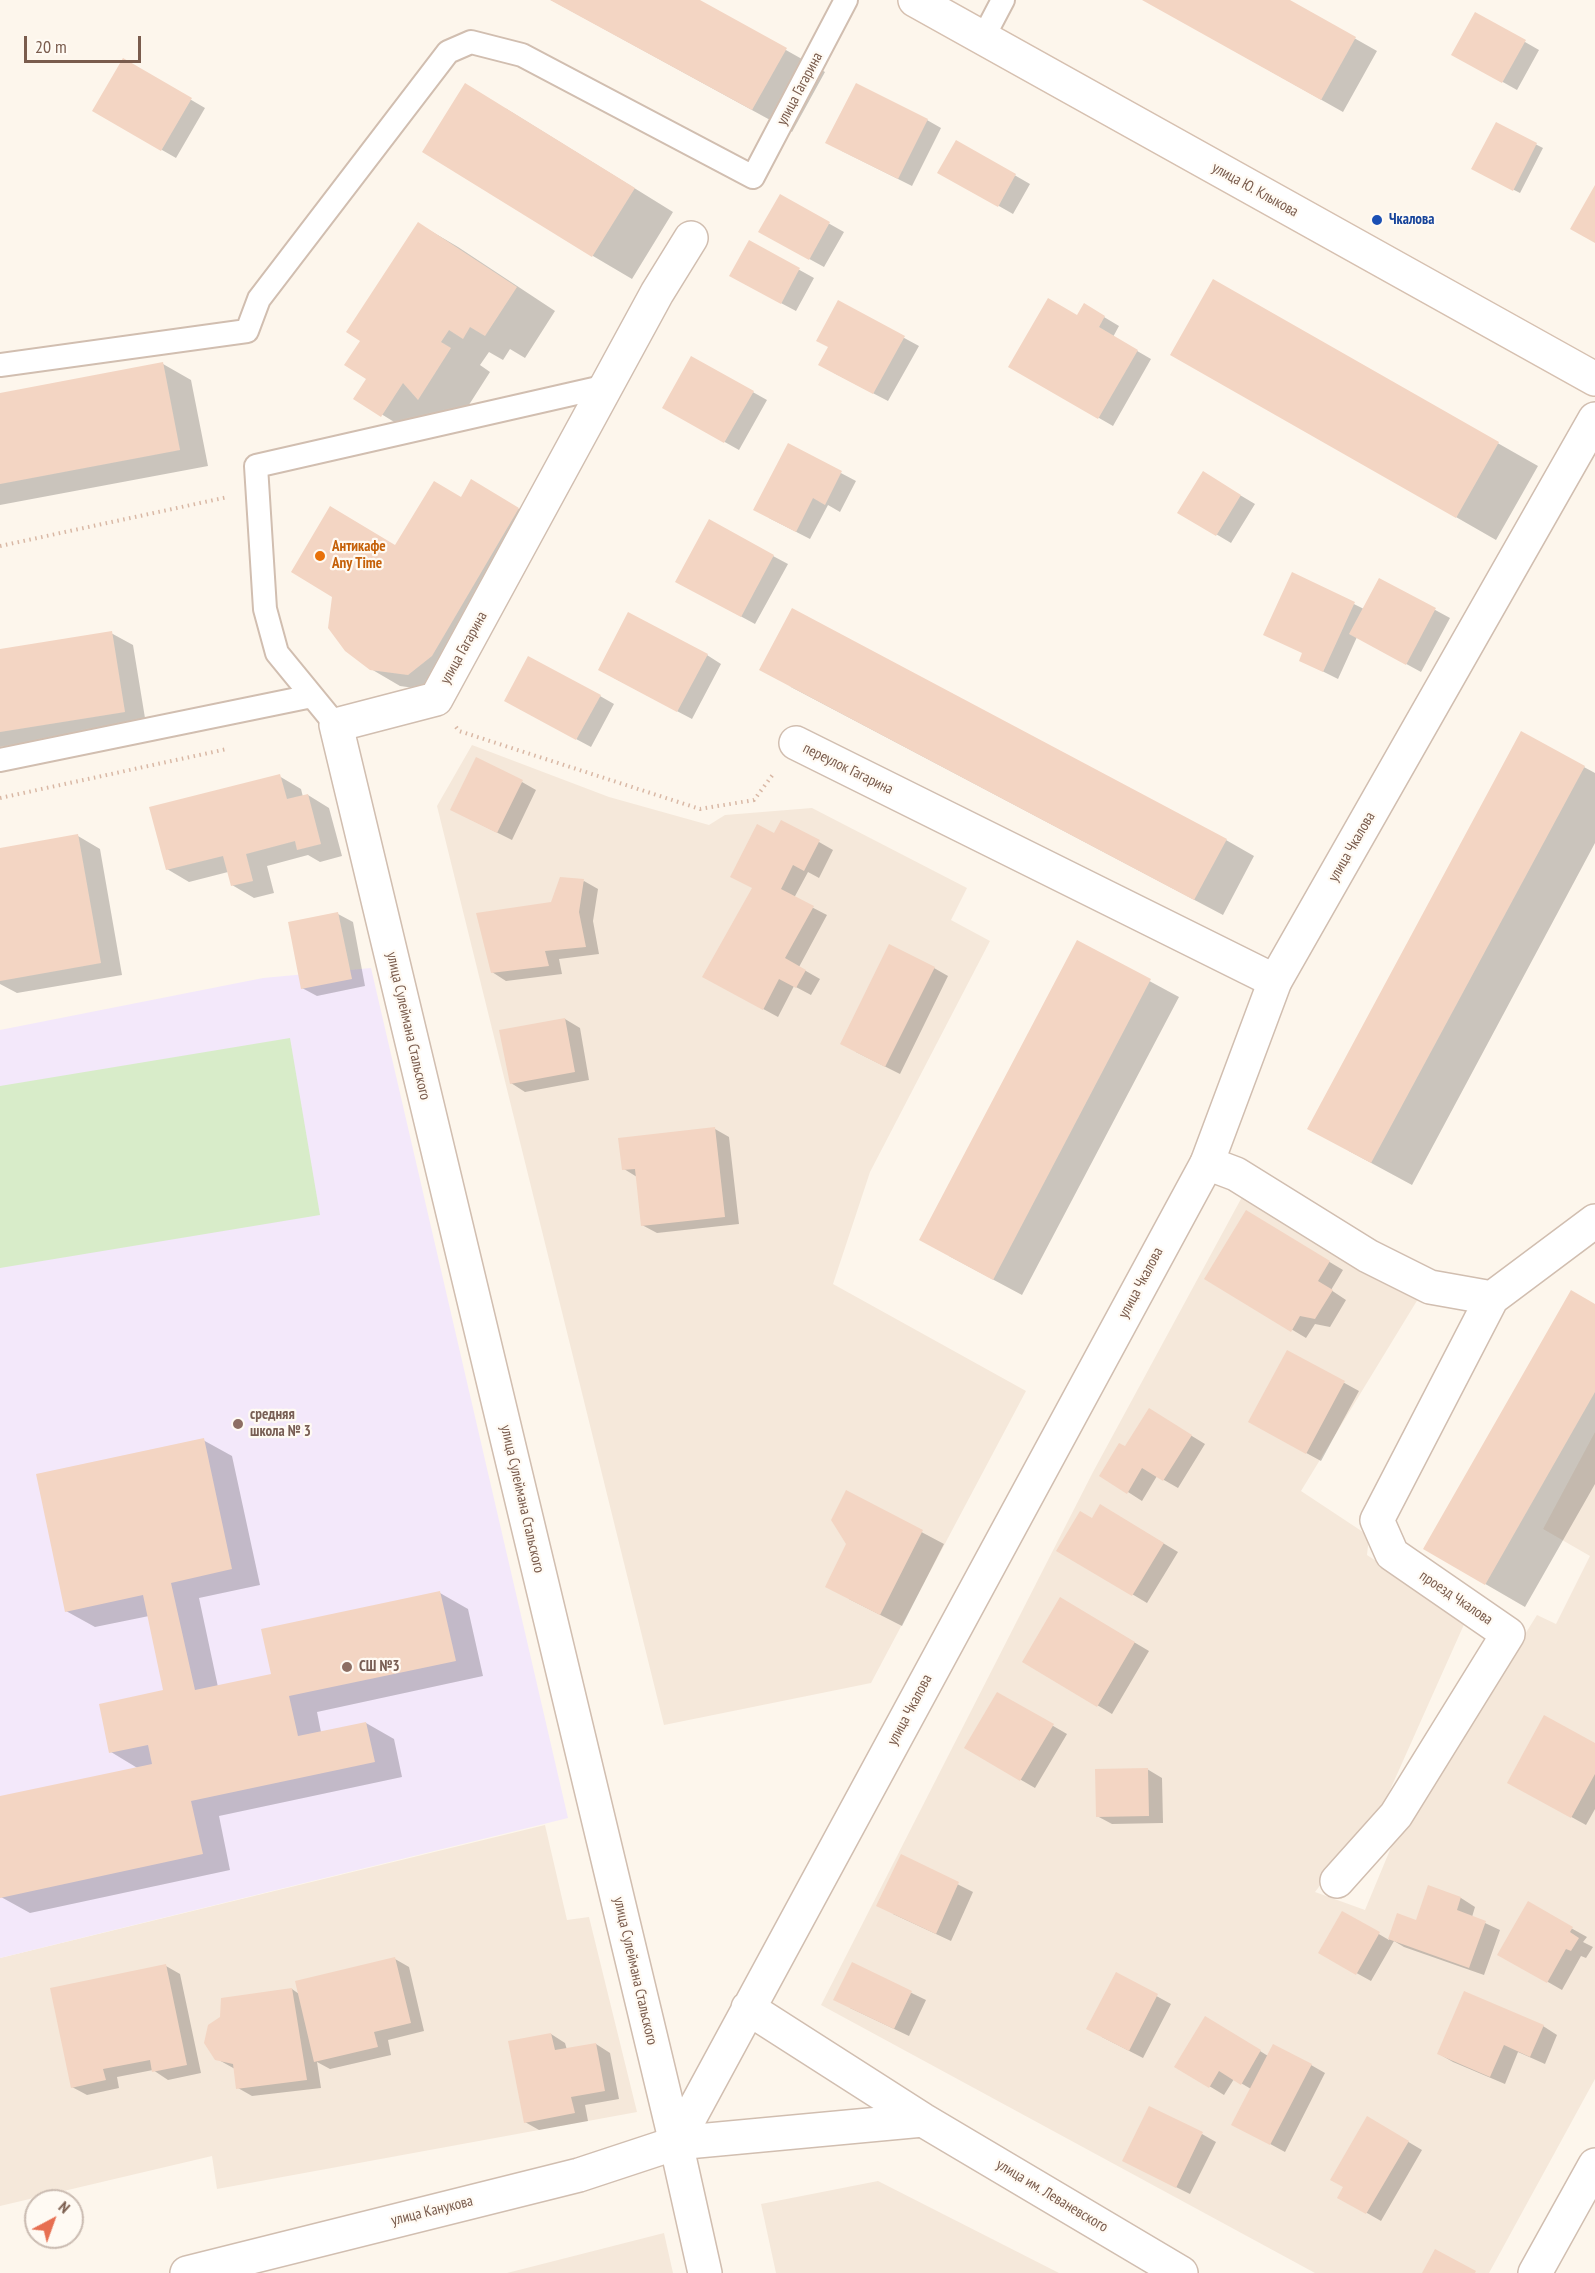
<!DOCTYPE html>
<meta charset="utf-8">
<style>
body{margin:0}
#map{position:relative;width:1595px;height:2273px;overflow:hidden;background:#fdf6ec;font-family:"PT Sans Narrow",sans-serif}
canvas{display:block}
.north{position:absolute;left:24px;top:2189px;width:60px;height:60px;box-sizing:border-box;background:#fffaf3;border:2px solid #cabbb1;border-radius:50%;rotate:41deg;font-size:16px;font-weight:700;line-height:24px;text-align:center;color:#7a5c4d}
.north::after{content:'';display:block;margin:auto;width:21px;height:27px;background:#e76f51;clip-path:polygon(50% 0,100% 100%,50% 72%,0 100%)}
.scale{position:absolute;left:24px;top:36px;width:117px;height:27px;box-sizing:border-box;border:3px solid #7a5c4d;border-top:0;padding-left:8px;font-size:18px;line-height:21px;white-space:nowrap;color:#7a5c4d;-webkit-text-stroke:4px #fffaf3;paint-order:stroke}
</style>
<div id="map">
<canvas width="1595" height="2273"></canvas>
<div class="north">N</div>
<div class="scale">20 m</div>
</div>
<script>
const ctx = document.querySelector('canvas').getContext('2d');
ctx.lineJoin = 'round';
function fillPath(path, color) { ctx.fillStyle = color; ctx.fill(path, 'evenodd'); }
const shape = rows => new Path2D(rows.map(r => 'M' + r).join(''));
function trace(path, color, width, dash) { ctx.strokeStyle = color; ctx.lineWidth = width; ctx.lineCap = dash ? 'butt' : 'round'; ctx.setLineDash(dash || []); ctx.stroke(path); }
function write(font, color, halo, rows, align = 'center') {
  ctx.font = font + ' "PT Sans Narrow",sans-serif'; ctx.lineWidth = 4.5; ctx.setLineDash([]); ctx.textBaseline = 'middle'; ctx.strokeStyle = halo; ctx.fillStyle = color; for (const [text, x, y, turn = 0] of rows) {
    ctx.save(); ctx.translate(x, y); ctx.rotate((+turn || 0) * Math.PI / 180); ctx.textAlign = isNaN(turn) ? turn : align; if (halo) ctx.strokeText(text, 0, 0); ctx.fillText(text, 0, 0); ctx.restore();
  }
}
fillPath(shape([
 [472,745,609,797,709,825,725,815,812,808,967,888,951,920,990,941,870,1172,833,1284,1026,1391,871,1683,664,1725,437,806],
 [1242,1197,1418,1299,1301,1491,1369,1536,1367,1555,1466,1620,1386,1799,1315,1892,1365,1910,1407,1809,1416,1809,1537,1615,1556,1624,1590,1556,1543,1529,1595,1432,1595,2079,1489,2273,1315,2273,821,2005,1093,1472],
 [545,1825,567,1920,589,1917,637,2112,217,2189,212,2156,0,2206,0,1958],
 [878,2181,1059,2273,776,2273,761,2204],
 [664,2233,673,2273,507,2273]
]), '#f5e8da');
fillPath(shape([
 [371,968,568,1818,0,1958,0,1030,263,978]
]), '#f3e8fa');
fillPath(shape([
 [290,1038,320,1215,0,1268,0,1086]
]), '#d8ecc9');
fillPath(shape([
 [551,0,697,0,825,72,792,132],
 [1144,0,1287,0,1377,51,1343,112],
 [1476,14,1539,50,1517,90,1453,54],
 [123,60,205,108,176,158,94,111],
 [505,108,673,212,632,279,593,256],
 [927,120,941,128,912,186,842,151],
 [1496,124,1543,148,1520,193,1473,169],
 [957,142,1030,184,1013,214,939,172],
 [780,196,844,232,824,267,760,232],
 [419,224,458,247,555,311,525,358,510,349,503,360,489,352,480,365,490,372,458,422,440,411,422,439,355,398,368,379,362,341],
 [749,242,814,278,796,311,745,284],
 [1214,282,1538,466,1496,540,1172,354],
 [838,302,919,346,888,401,834,373,830,347],
 [1084,305,1119,326,1113,337,1151,359,1113,426,1010,367,1078,317],
 [692,358,767,400,739,450,664,408],
 [163,364,191,380,208,466,0,505,0,395],
 [788,445,856,481,840,512,828,505,810,539,769,518],
 [1203,473,1255,504,1231,543,1179,512],
 [500,498,547,526,436,691,400,686,371,669,396,547,462,499],
 [773,556,788,564,755,624,692,590],
 [1293,574,1364,609,1380,580,1450,618,1421,672,1357,637,1338,679,1300,660,1303,654],
 [111,633,133,645,146,724,0,747,0,650],
 [707,655,721,664,692,719,614,678],
 [789,686,1226,840,1254,856,1223,915],
 [600,696,614,704,591,747,520,709],
 [1521,733,1595,773,1595,843,1412,1185,1349,1151],
 [279,776,301,789,303,797,308,795,329,808,342,856,320,862,308,855,267,866,274,893,254,898,232,885,228,872,189,882,167,869],
 [522,782,536,790,512,840,466,817],
 [775,835,819,842,833,850,819,878,808,872,794,898,827,915,799,967,820,979,811,995,794,986,778,1017,719,985,753,888],
 [78,836,100,849,122,975,17,993,0,984,0,849],
 [584,881,598,889,593,921,599,954,559,959,562,974,506,981,492,972,552,903],
 [338,914,353,922,365,986,317,996,302,988],
 [1077,942,1179,997,1022,1295,949,1256],
 [934,968,948,976,900,1074,856,1052],
 [565,1019,580,1028,589,1080,525,1092,511,1083],
 [715,1129,729,1137,739,1224,657,1233,642,1225,637,1177,624,1169],
 [1246,1212,1343,1270,1331,1290,1346,1300,1330,1327,1315,1324,1306,1338,1206,1278],
 [1595,1306,1595,1484,1525,1607,1425,1549],
 [1288,1352,1359,1391,1321,1461,1264,1430],
 [1164,1419,1205,1444,1178,1488,1157,1476,1142,1501,1128,1492,1126,1448],
 [203,1440,232,1456,260,1585,199,1598,218,1687,272,1675,440,1593,468,1609,483,1676,317,1712,321,1732,366,1723,394,1739,402,1777,219,1816,230,1870,30,1913,1,1897,0,1798,139,1769,111,1752,165,1691,149,1616,95,1627,66,1611],
 [846,1492,944,1544,902,1626,849,1599],
 [1101,1506,1178,1552,1147,1603,1058,1550,1092,1520],
 [1061,1599,1149,1651,1112,1714,1024,1661],
 [998,1694,1067,1734,1035,1788,966,1748],
 [1595,1744,1595,1809,1586,1825,1524,1791],
 [1147,1769,1162,1778,1163,1823,1112,1824,1097,1816],
 [901,1856,973,1892,951,1941,893,1914],
 [1429,1887,1461,1898,1475,1907,1472,1917,1500,1930,1484,1975,1404,1947,1394,1941,1371,1981,1320,1953,1343,1913,1389,1940,1398,1915,1417,1922],
 [1528,1904,1587,1937,1583,1942,1593,1947,1586,1958,1581,1956,1562,1990,1499,1954],
 [395,1959,409,1967,424,2031,388,2040,391,2055,330,2069,317,2062,321,2088,252,2096,238,2088,235,2069,217,2059,292,1989,299,1994],
 [852,1964,926,2000,909,2036,850,2008],
 [166,1966,180,1974,201,2073,168,2080,153,2070,117,2077,119,2088,87,2095,72,2087],
 [1116,1974,1171,2004,1143,2058,1102,2037],
 [1220,2026,1268,2056,1311,2065,1325,2073,1285,2152,1248,2132,1251,2089,1234,2079,1224,2095,1176,2066],
 [1543,2026,1557,2035,1545,2064,1518,2052,1505,2084,1453,2062,1439,2054],
 [551,2034,565,2043,567,2050,596,2044,610,2053,619,2099,585,2105,588,2121,539,2130,525,2122],
 [1368,2118,1422,2150,1381,2221,1339,2197,1345,2187],
 [1202,2134,1216,2142,1190,2194,1138,2168]
]), '#0003');
fillPath(shape([
 [550,0,700,0,787,48,752,110],
 [1142,0,1290,0,1356,37,1321,100],
 [1475,12,1526,40,1502,83,1451,55],
 [123,58,192,98,161,151,92,111],
 [465,83,635,188,592,257,422,152],
 [856,83,928,119,898,179,825,143],
 [1496,122,1537,143,1513,191,1471,169],
 [956,140,1016,174,998,207,937,173],
 [1595,185,1595,243,1570,229],
 [780,194,830,222,809,260,758,232],
 [418,222,517,287,485,336,470,327,463,339,449,330,441,342,451,348,418,400,403,383,381,417,353,399,366,379,344,365,360,341,346,332],
 [749,240,800,268,781,304,729,276],
 [1213,279,1499,442,1456,518,1170,355],
 [1048,298,1077,315,1084,303,1105,316,1099,327,1138,350,1098,419,1008,367],
 [838,300,905,336,873,394,818,365,828,347,816,341],
 [691,356,754,391,724,443,662,408],
 [163,362,180,450,0,484,0,393],
 [788,443,842,471,825,505,813,498,796,532,753,510],
 [1203,471,1241,495,1216,536,1177,513],
 [471,479,519,508,432,656,408,675,370,670,345,651,328,628,332,597,291,572,330,506,395,545,434,481,461,497],
 [709,519,774,555,741,617,675,582],
 [1292,572,1355,602,1323,672,1299,661,1302,653,1263,635],
 [1379,578,1436,608,1406,665,1349,634],
 [792,608,1227,839,1194,900,759,670],
 [628,612,708,654,677,712,598,670],
 [112,631,125,712,0,732,0,649],
 [528,656,601,695,576,740,504,701],
 [1521,731,1585,766,1371,1163,1307,1129],
 [476,757,523,780,497,833,450,810],
 [280,774,287,799,308,794,321,844,297,850,295,841,246,854,253,881,231,886,223,856,166,870,149,807],
 [781,820,820,840,804,871,793,865,781,889,814,906,785,958,806,970,796,988,779,979,763,1010,702,977,752,888,730,877,757,824,774,833],
 [78,834,101,963,0,981,0,848],
 [560,877,584,879,579,912,586,947,545,951,549,966,491,973,476,913,551,902],
 [338,912,352,979,301,989,288,922],
 [1077,940,1151,979,993,1280,919,1240],
 [889,944,935,967,885,1067,840,1044],
 [565,1018,575,1072,510,1084,499,1030],
 [715,1127,725,1217,641,1226,635,1169,622,1170,618,1138],
 [1246,1210,1330,1261,1318,1281,1333,1290,1315,1319,1300,1316,1291,1332,1204,1279],
 [1571,1290,1595,1304,1595,1392,1485,1585,1423,1549],
 [1287,1350,1345,1381,1306,1454,1248,1422],
 [1149,1408,1192,1435,1163,1481,1142,1468,1127,1494,1099,1476,1119,1443,1125,1446],
 [204,1438,232,1569,171,1583,195,1690,271,1674,261,1629,440,1591,456,1661,289,1696,298,1736,366,1722,375,1762,191,1801,203,1854,0,1898,0,1796,152,1764,148,1745,109,1753,99,1704,163,1690,143,1595,65,1612,36,1474],
 [846,1490,923,1530,880,1615,825,1587,846,1544,831,1520],
 [1100,1504,1164,1543,1132,1596,1056,1551,1080,1511,1092,1518],
 [1060,1597,1135,1642,1097,1707,1022,1662],
 [997,1692,1054,1724,1020,1781,964,1748],
 [1544,1715,1595,1743,1595,1774,1571,1818,1507,1783],
 [1148,1768,1149,1816,1096,1817,1095,1769],
 [901,1854,959,1882,936,1934,876,1906],
 [1428,1885,1461,1897,1457,1910,1486,1921,1469,1968,1388,1939,1397,1913,1416,1920],
 [1528,1901,1573,1927,1570,1932,1579,1938,1571,1951,1566,1949,1547,1983,1497,1955],
 [1342,1911,1380,1932,1356,1975,1318,1953],
 [395,1957,411,2023,374,2032,378,2047,314,2062,295,1981],
 [852,1962,912,1991,894,2029,833,2000],
 [166,1964,187,2065,152,2072,150,2060,103,2069,106,2080,71,2088,50,1988],
 [1116,1972,1158,1994,1129,2051,1086,2029],
 [292,1988,307,2080,236,2089,233,2064,215,2060,204,2043,208,2025,220,2017,221,1998],
 [1464,1991,1544,2025,1530,2057,1504,2045,1490,2077,1437,2054],
 [1205,2016,1261,2050,1241,2085,1219,2071,1209,2088,1174,2067],
 [551,2033,555,2050,596,2043,605,2091,571,2097,575,2113,524,2123,508,2041],
 [1273,2044,1312,2064,1270,2145,1231,2125],
 [1149,2106,1203,2132,1176,2188,1122,2161],
 [1367,2116,1409,2141,1366,2214,1337,2198,1343,2187,1330,2180],
 [1435,2249,1476,2271,1475,2273,1422,2273]
]), '#f3d5c3');
const service = shape([
 [983,38,1003,0],
 [0,365,247,331,259,299,448,52,471,42,522,55,753,177,846,0],
 [336,725,277,653,265,609,256,466,607,386],
 [0,760,312,696]
]);
const minor = shape([
 [691,238,657,293,436,699,336,725,676,2143,705,2273],
 [796,743,1275,981],
 [1207,1163,1236,1174,1368,1256,1430,1287,1492,1298],
 [1337,1881,1396,1815,1508,1634,1392,1554,1377,1520,1492,1298,1595,1221]
]);
const tertiary = shape([
 [748,2008,923,2120,1181,2273],
 [676,2143,1207,1163,1275,981,1595,419],
 [187,2273,579,2175,676,2143,923,2120],
 [1535,2273,1595,2165]
]);
const secondary = shape([
 [915,0,1595,379]
]);
trace(service, '#d1beb0', 26);
trace(minor, '#d1beb0', 36);
trace(tertiary, '#d1beb0', 36);
trace(secondary, '#d6c0b0', 36);
trace(shape([
 [0,546,228,497],
 [456,727,459,731,700,809,754,800,774,773],
 [0,798,227,749]
]), '#d9b8a5', 4, [1.5, 4.5]);
trace(service, '#fff', 22);
trace(minor, '#fff', 33);
trace(tertiary, '#fff', 33);
trace(secondary, '#fff', 33);
for (const [x, y, r, color] of [
 [1377,220,6,"#1a4fb4"],
 [320,556,6,"#e8710a"],
 [238,1424,6,"#8d6e63"],
 [347,1667,6,"#8d6e63"]
]) { const dot = new Path2D(); dot.arc(x, y, r, 0, 2 * Math.PI); ctx.fillStyle = color; ctx.fill(dot); trace(dot, '#fffaf3', 2); }
write('15px', '#7a5c4d', '#fffaf3', [
 ["улица Гагарина",800,89,-62],
 ["улица Ю. Клыкова",1255,190,29],
 ["улица Гагарина",464,648,-61],
 ["переулок Гагарина",848,769,26],
 ["улица Чкалова",1352,847,-60],
 ["улица Сулеймана Стальского",408,1026,77],
 ["улица Чкалова",1141,1283,-62],
 ["улица Сулеймана Стальского",522,1499,77],
 ["проезд Чкалова",1456,1598,34],
 ["улица Чкалова",910,1710,-62],
 ["улица Сулеймана Стальского",635,1971,77],
 ["улица им. Леваневского",1052,2196,31],
 ["улица Канукова",432,2211,-14]
]);
write('bold 15px', '#164399', '#fffaf3', [
 ["Чкалова",1389,220]
], 'left');
write('bold 15px', '#c56008', '#fffaf3', [
 ["Антикафе",332,547],
 ["Any Time",332,564]
], 'left');
write('bold 15px', '#785e54', '#fffaf3', [
 ["средняя",250,1415],
 ["школа № 3",250,1432],
 ["СШ №3",359,1667]
], 'left');
</script>
